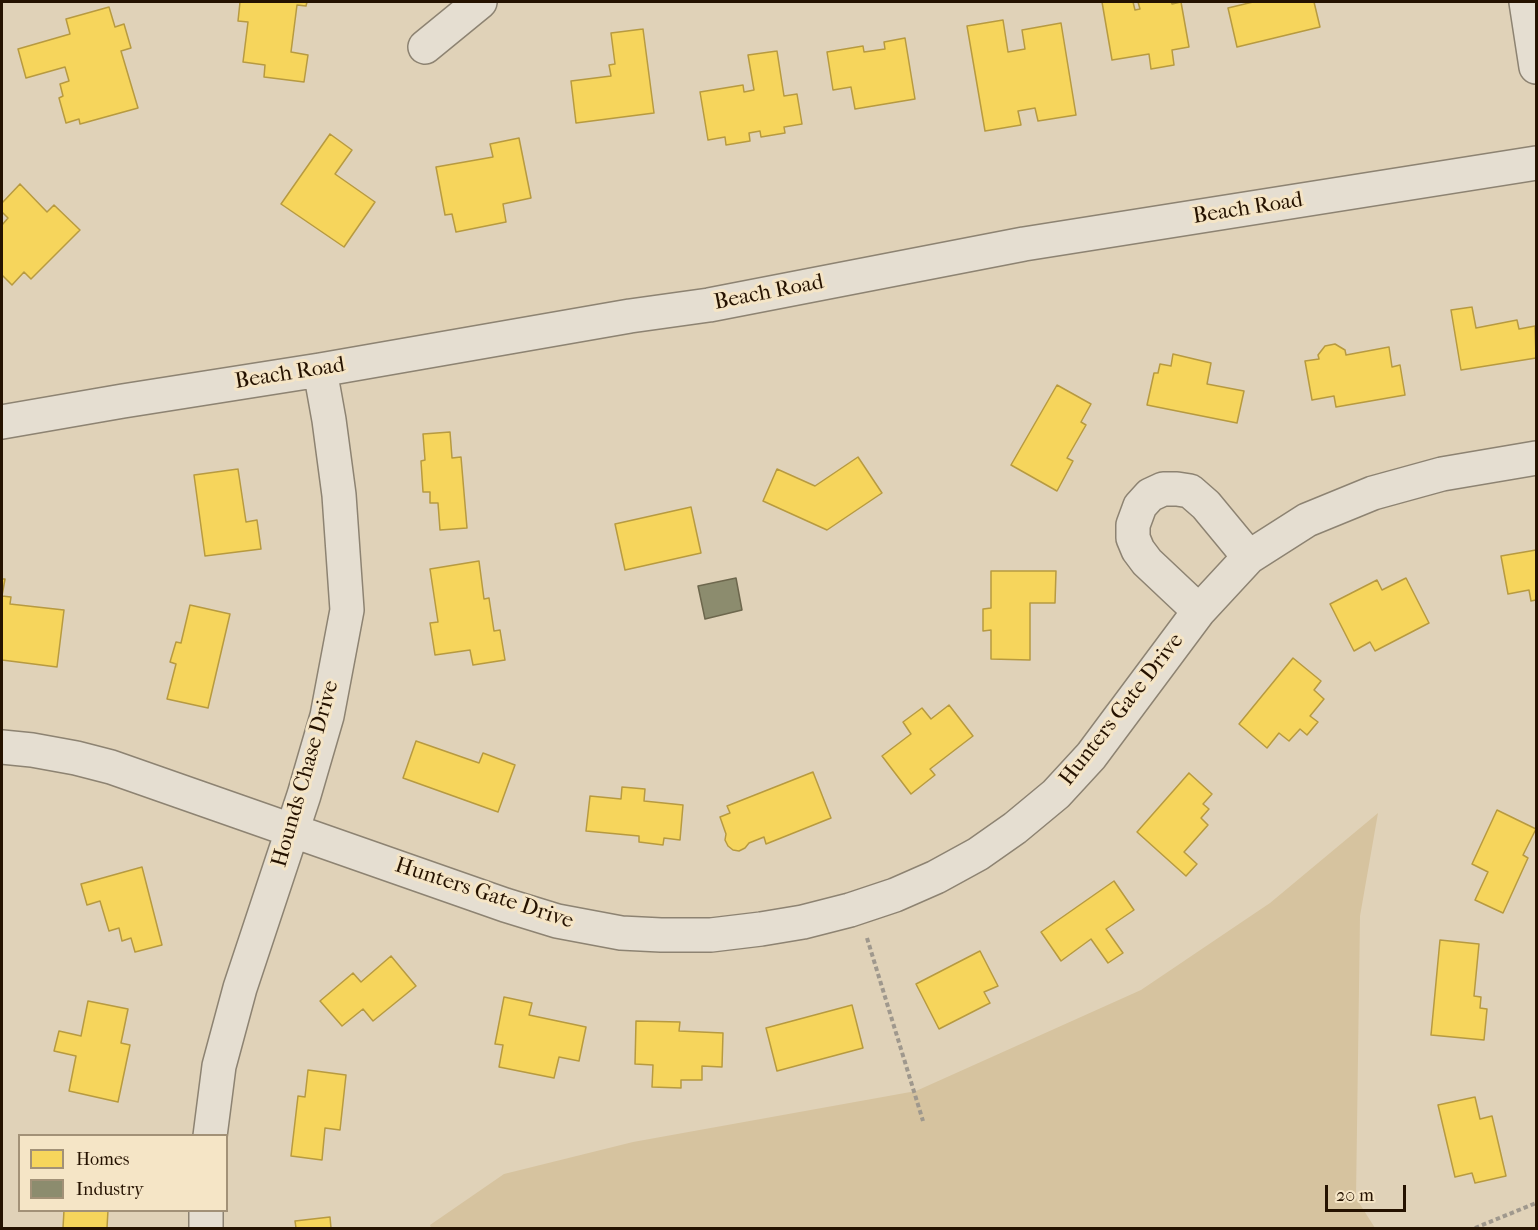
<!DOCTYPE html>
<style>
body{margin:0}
#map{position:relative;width:1538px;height:1230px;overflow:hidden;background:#e0d2b8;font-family:"IM FELL French Canon",serif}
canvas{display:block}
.frame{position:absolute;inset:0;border:3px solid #251200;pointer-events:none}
.legend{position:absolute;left:18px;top:1134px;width:210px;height:78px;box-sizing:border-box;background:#f5e5c6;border:2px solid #a29177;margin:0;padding:8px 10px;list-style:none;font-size:18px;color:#251200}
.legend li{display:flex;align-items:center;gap:12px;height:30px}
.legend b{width:30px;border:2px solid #a29177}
.scale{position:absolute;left:1325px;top:1185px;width:81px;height:27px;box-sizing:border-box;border:3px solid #251200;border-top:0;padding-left:8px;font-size:18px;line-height:21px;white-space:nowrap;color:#251200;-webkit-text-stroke:4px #f5e5c6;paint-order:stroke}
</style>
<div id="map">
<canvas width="1538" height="1230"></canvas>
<div class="frame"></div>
<ul class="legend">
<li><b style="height:16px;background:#f6d55c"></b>Homes</li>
<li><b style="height:16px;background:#8c8c6e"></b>Industry</li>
</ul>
<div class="scale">20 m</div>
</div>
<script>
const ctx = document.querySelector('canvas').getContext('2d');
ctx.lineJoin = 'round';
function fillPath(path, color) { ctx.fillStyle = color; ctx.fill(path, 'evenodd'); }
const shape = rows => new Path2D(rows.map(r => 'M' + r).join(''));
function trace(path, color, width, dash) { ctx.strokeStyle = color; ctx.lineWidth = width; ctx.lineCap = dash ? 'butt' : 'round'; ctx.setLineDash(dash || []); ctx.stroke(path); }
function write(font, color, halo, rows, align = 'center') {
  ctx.font = font + ' "IM FELL French Canon",serif'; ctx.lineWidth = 6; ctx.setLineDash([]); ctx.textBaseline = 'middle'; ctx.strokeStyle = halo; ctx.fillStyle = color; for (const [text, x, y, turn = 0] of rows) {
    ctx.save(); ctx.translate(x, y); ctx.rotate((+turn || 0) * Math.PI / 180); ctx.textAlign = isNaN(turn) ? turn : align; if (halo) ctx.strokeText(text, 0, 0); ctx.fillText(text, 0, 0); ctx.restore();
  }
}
fillPath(shape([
 [1378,813,1360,916,1356,1198,1375,1228,431,1228,430,1225,504,1174,633,1142,916,1091,1141,990,1270,903]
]), '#d6c39f');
const homes = shape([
 [240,2,307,2,306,6,297,5,291,52,308,55,304,82,264,77,265,65,243,62,248,22,238,21,240,2],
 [1102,2,1133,2,1135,10,1140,9,1138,2,1171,2,1172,4,1181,2,1189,47,1172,50,1174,65,1151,69,1149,54,1112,60,1102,2],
 [1253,2,1314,2,1320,27,1237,47,1228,8,1253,2],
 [109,7,115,27,124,24,131,48,121,51,138,108,80,124,79,119,66,123,59,98,63,96,60,84,69,81,65,67,26,78,18,49,70,34,66,19,109,7],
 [1003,20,1008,52,1025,49,1022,30,1061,23,1076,115,1038,121,1035,108,1018,111,1021,125,985,131,967,26,1003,20],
 [643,29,654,113,576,123,571,81,611,76,609,65,615,64,611,33,643,29],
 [905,38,915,99,855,109,851,87,833,90,827,52,863,46,864,52,885,49,884,42,905,38],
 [777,51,784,96,797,94,802,124,784,127,785,133,761,137,760,131,749,133,750,141,726,145,725,137,708,140,700,92,743,85,744,92,754,90,748,55,777,51],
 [330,134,352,150,335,174,375,202,344,247,281,204,330,134],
 [519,138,531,198,503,204,506,222,456,232,452,214,445,215,436,167,493,157,490,144,519,138],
 [20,184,47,212,54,205,80,230,31,279,24,272,12,285,2,275,2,225,8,218,2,212,2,203,20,184],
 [1472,307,1476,328,1517,320,1519,329,1535,326,1536,358,1461,370,1451,310,1472,307],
 [1335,344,1345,350,1346,355,1389,347,1392,367,1400,365,1405,395,1336,407,1334,396,1312,400,1305,361,1319,359,1318,355,1325,346,1335,344],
 [1173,354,1211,363,1207,384,1244,391,1237,423,1147,405,1154,373,1158,373,1160,364,1171,366,1173,354],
 [1057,385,1091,404,1081,422,1086,425,1067,458,1073,461,1057,491,1011,465,1057,385],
 [450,432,452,458,461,457,467,528,440,530,438,503,430,503,430,492,423,492,421,461,425,460,423,434,450,432],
 [858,457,882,493,827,530,763,501,777,469,815,486,858,457],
 [238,469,246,522,257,520,261,549,205,556,194,475,238,469],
 [691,507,701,553,625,570,615,524,691,507],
 [1536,550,1536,600,1531,601,1529,590,1508,594,1501,556,1536,550],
 [479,561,484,599,489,598,494,631,500,630,505,660,473,665,470,650,435,655,430,623,438,622,430,569,479,561],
 [991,571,1056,571,1055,603,1030,603,1030,660,991,659,991,630,983,631,983,609,991,608,991,571],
 [1406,578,1429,623,1375,651,1370,642,1354,651,1330,604,1377,580,1382,590,1406,578],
 [2,579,5,579,2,596,11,597,10,604,64,610,57,667,2,660,2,579],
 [190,605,230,614,208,708,167,699,176,664,170,662,176,642,181,643,190,605],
 [1293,658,1321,681,1314,690,1324,699,1310,716,1318,722,1307,735,1300,729,1289,741,1279,733,1267,748,1239,724,1293,658],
 [949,705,973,736,930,769,935,775,911,794,882,756,911,734,903,722,922,708,931,719,949,705],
 [416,741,479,763,483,753,515,765,498,812,403,778,416,741],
 [813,772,831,818,766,844,764,837,749,843,745,848,739,851,733,850,728,846,725,840,726,834,720,817,730,813,727,806,813,772],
 [1189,773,1212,794,1203,804,1209,809,1201,818,1208,825,1184,852,1197,864,1186,876,1137,832,1189,773],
 [622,787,645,789,644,801,683,805,680,840,664,838,663,845,639,842,639,836,586,831,590,796,621,799,622,787],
 [1497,810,1536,829,1523,855,1528,858,1503,913,1475,900,1488,872,1472,864,1497,810],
 [142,867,162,945,135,952,131,938,122,941,119,928,109,931,100,901,87,905,81,884,142,867],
 [1114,881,1134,910,1106,929,1123,953,1108,963,1091,939,1061,961,1041,932,1114,881],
 [1440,940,1479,944,1474,996,1481,997,1480,1008,1487,1009,1484,1040,1431,1035,1440,940],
 [980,951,998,986,984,992,990,1003,939,1029,916,984,980,951],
 [391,956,416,986,373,1021,363,1009,342,1026,320,1001,353,973,361,982,391,956],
 [504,997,532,1003,529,1015,586,1027,579,1061,559,1057,554,1078,499,1067,503,1045,495,1044,504,997],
 [88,1001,128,1009,121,1043,130,1045,118,1102,69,1091,76,1056,54,1051,59,1031,81,1036,88,1001],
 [852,1005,863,1048,777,1071,766,1028,852,1005],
 [636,1021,680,1022,679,1031,723,1033,722,1067,702,1066,702,1080,681,1080,681,1088,652,1087,653,1065,635,1064,636,1021],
 [308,1070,346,1075,340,1130,325,1128,322,1160,291,1156,298,1096,305,1097,308,1070],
 [1475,1097,1480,1119,1492,1116,1506,1176,1475,1183,1472,1173,1455,1177,1438,1105,1475,1097],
 [64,1210,108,1210,107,1228,63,1228,64,1210],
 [330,1217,331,1228,296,1228,295,1221,330,1217]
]);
fillPath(homes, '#f6d55c');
trace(homes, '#b79a40', 1.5);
const industry = shape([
 [736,578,742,610,705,619,698,586,736,578]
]);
fillPath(industry, '#8c8c6e');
trace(industry, '#6d674d', 1.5);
const minor = shape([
 [1526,2,1536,67],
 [425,47,480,2],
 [2,422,123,401,320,370,630,316,709,305,1024,244,1536,163],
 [1199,611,1147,562,1138,550,1133,538,1133,525,1140,506,1150,495,1163,489,1177,489,1190,491,1206,505,1249,557],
 [2,747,32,750,76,758,111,767,505,905,557,921,621,933,661,935,711,935,761,929,803,922,850,910,895,895,936,877,978,854,1015,828,1056,794,1091,756,1199,611,1249,557,1307,520,1373,493,1442,474,1536,458],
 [210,1136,219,1066,240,988,304,795,327,716,347,610,339,495,329,420,320,370],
 [206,1210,206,1228]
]);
trace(minor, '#8d8372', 36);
trace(shape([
 [867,938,923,1121],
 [1475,1228,1536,1203]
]), '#9f988d', 4, [4.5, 3]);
trace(minor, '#e5ded1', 33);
write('22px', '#251200', '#f5e5c6', [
 ["Beach Road",1248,209,-9],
 ["Beach Road",769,293,-11],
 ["Beach Road",290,374,-9],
 ["Hunters Gate Drive",1122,710,-52],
 ["Hounds Chase Drive",306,774,-74],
 ["Hunters Gate Drive",484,894,18]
]);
</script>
